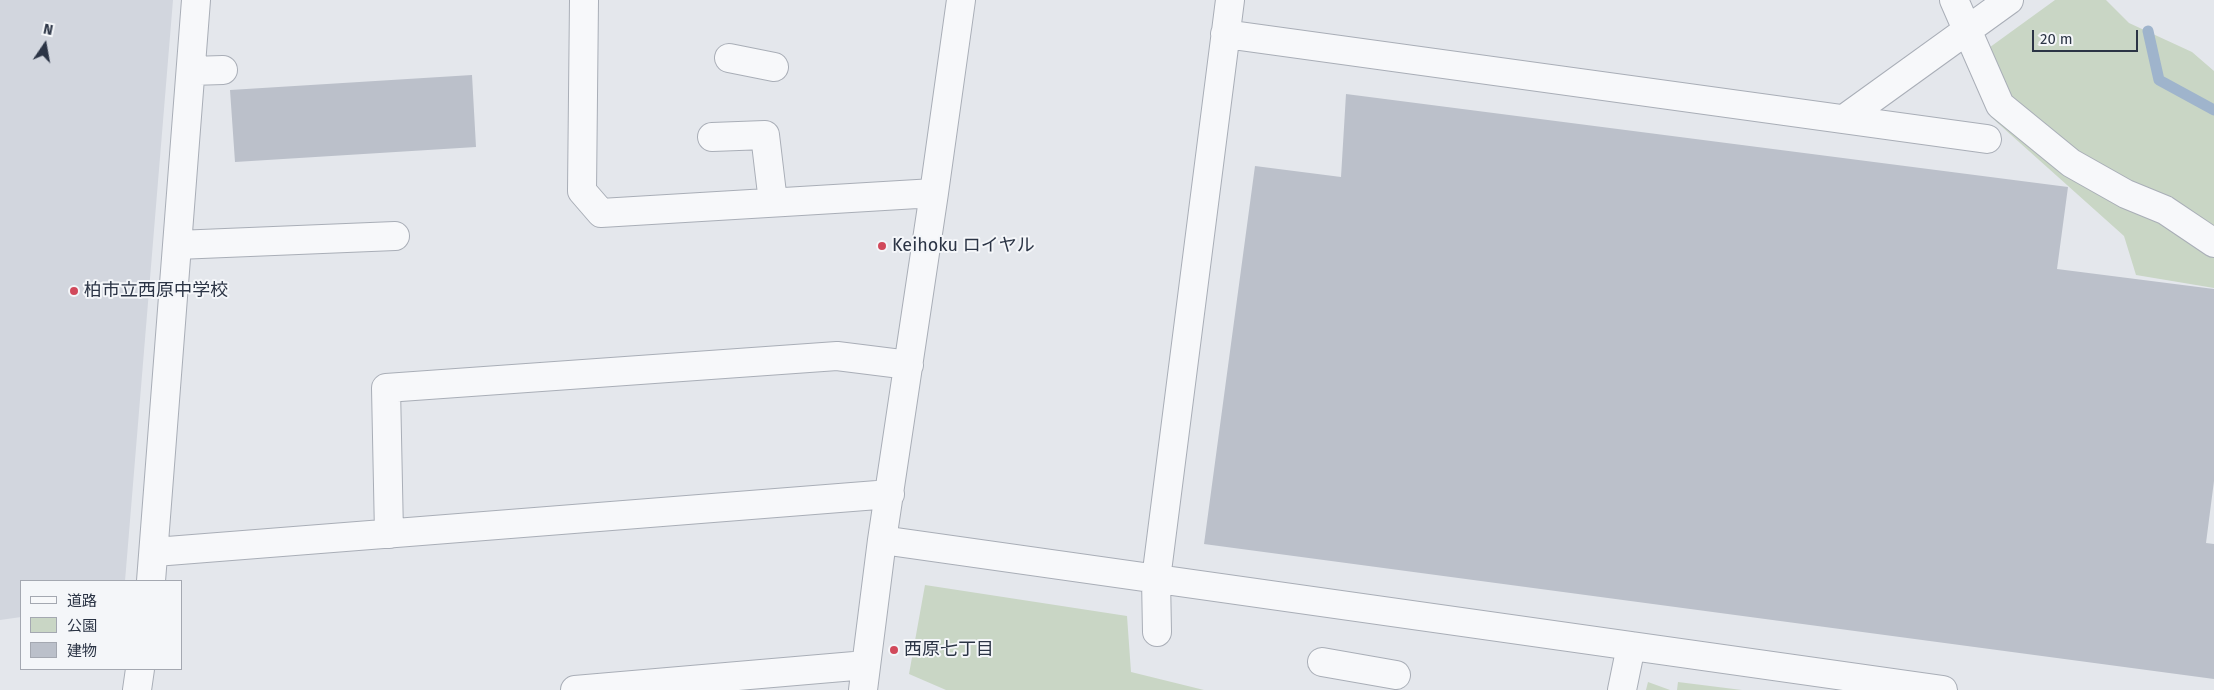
<!DOCTYPE html>
<meta charset="utf-8">
<style>
body{margin:0}
#map{position:relative;width:2214px;height:690px;overflow:hidden;background:#e4e7ec;font-family:"Fira Sans","Noto Sans JP",sans-serif}
canvas{display:block}
.legend{position:absolute;left:20px;top:580px;width:162px;height:90px;box-sizing:border-box;background:#f4f6f9;border:1px solid #a4a8b1;margin:0;padding:6px 9px;list-style:none;font-size:15px;color:#2b3445}
.legend li{display:flex;align-items:center;gap:10px;height:25px}
.legend b{width:25px;border:1px solid #a4a8b1}
.north{position:absolute;left:20px;top:20px;width:50px;height:50px;-webkit-text-stroke:4px #f4f6f9;paint-order:stroke;rotate:12deg;font-size:14px;font-weight:700;line-height:20px;text-align:center;color:#2b3445}
.north::after{content:'';display:block;margin:auto;width:18px;height:22px;background:#2b3445;clip-path:polygon(50% 0,100% 100%,50% 72%,0 100%)}
.scale{position:absolute;left:2032px;top:30px;width:106px;height:22px;box-sizing:border-box;border:2px solid #2b3445;border-top:0;padding-left:6px;font-size:15px;line-height:18px;white-space:nowrap;color:#2b3445;-webkit-text-stroke:4px #f4f6f9;paint-order:stroke}
</style>
<div id="map">
<canvas width="2214" height="690"></canvas>
<ul class="legend">
<li><b style="height:6px;background:#f7f8fa"></b>道路</li>
<li><b style="height:14px;background:#c9d6c5"></b>公園</li>
<li><b style="height:14px;background:#bbc0ca"></b>建物</li>
</ul>
<div class="north">N</div>
<div class="scale">20 m</div>
</div>
<script>
const ctx = document.querySelector('canvas').getContext('2d');
ctx.lineJoin = 'round';
function fillPath(path, color) { ctx.fillStyle = color; ctx.fill(path, 'evenodd'); }
const shape = rows => new Path2D(rows.map(r => 'M' + r).join(''));
function trace(path, color, width, dash) { ctx.strokeStyle = color; ctx.lineWidth = width; ctx.lineCap = dash ? 'butt' : 'round'; ctx.setLineDash(dash || []); ctx.stroke(path); }
function write(font, color, halo, rows, align = 'center') {
  ctx.font = font + ' "Fira Sans","Noto Sans JP",sans-serif'; ctx.lineWidth = 4; ctx.setLineDash([]); ctx.textBaseline = 'middle'; ctx.strokeStyle = halo; ctx.fillStyle = color; for (const [text, x, y, turn = 0] of rows) {
    ctx.save(); ctx.translate(x, y); ctx.rotate((+turn || 0) * Math.PI / 180); ctx.textAlign = isNaN(turn) ? turn : align; if (halo) ctx.strokeText(text, 0, 0); ctx.fillText(text, 0, 0); ctx.restore();
  }
}
fillPath(shape([
 [0,0,173,0,125,581,21,581,21,617,0,620]
]), '#d2d6de');
fillPath(shape([
 [2055,0,2106,0,2129,23,2192,52,2214,71,2214,288,2136,275,2124,236,1991,117,1986,50],
 [925,585,1127,616,1131,672,1204,690,946,690,909,674],
 [1648,682,1670,690,1646,690],
 [1678,682,1742,690,1677,690]
]), '#c9d6c5');
trace(shape([
 [2148,31,2159,80,2214,110]
]), '#9fb4cc', 11);
fillPath(shape([
 [472,75,476,147,235,162,230,90],
 [1346,94,2068,187,2057,269,2214,289,2214,481,2206,543,2214,544,2214,679,1204,544,1255,166,1341,177]
]), '#bbc0ca');
const minor = shape([
 [584,0,582,191,601,213,934,193],
 [1954,0,2000,105,2071,163,2126,194,2165,210,2214,243],
 [1225,34,1987,139],
 [729,58,774,67],
 [191,71,223,70],
 [1844,119,2009,0],
 [712,137,765,135,773,202],
 [177,245,395,236],
 [389,534,386,388,837,356,909,365],
 [882,540,1943,690],
 [155,552,890,494],
 [151,581,196,0],
 [1157,632,1156,579,1230,0],
 [1322,662,1396,675],
 [137,690,140,669],
 [575,690,866,665],
 [863,690,882,540,934,193,961,0],
 [1622,690,1631,646]
]);
trace(minor, '#a9aeb7', 30);
trace(minor, '#f7f8fa', 28);
for (const [x, y, r, color] of [
 [882,246,5,"#d1495b"],
 [74,291,5,"#d1495b"],
 [894,650,5,"#d1495b"]
]) { const dot = new Path2D(); dot.arc(x, y, r, 0, 2 * Math.PI); ctx.fillStyle = color; ctx.fill(dot); trace(dot, '#f4f6f9', 2); }
write('18px', '#2b3445', '#f4f6f9', [
 ["Keihoku ロイヤル",892,246],
 ["柏市立西原中学校",84,291],
 ["西原七丁目",904,650]
], 'left');
</script>
